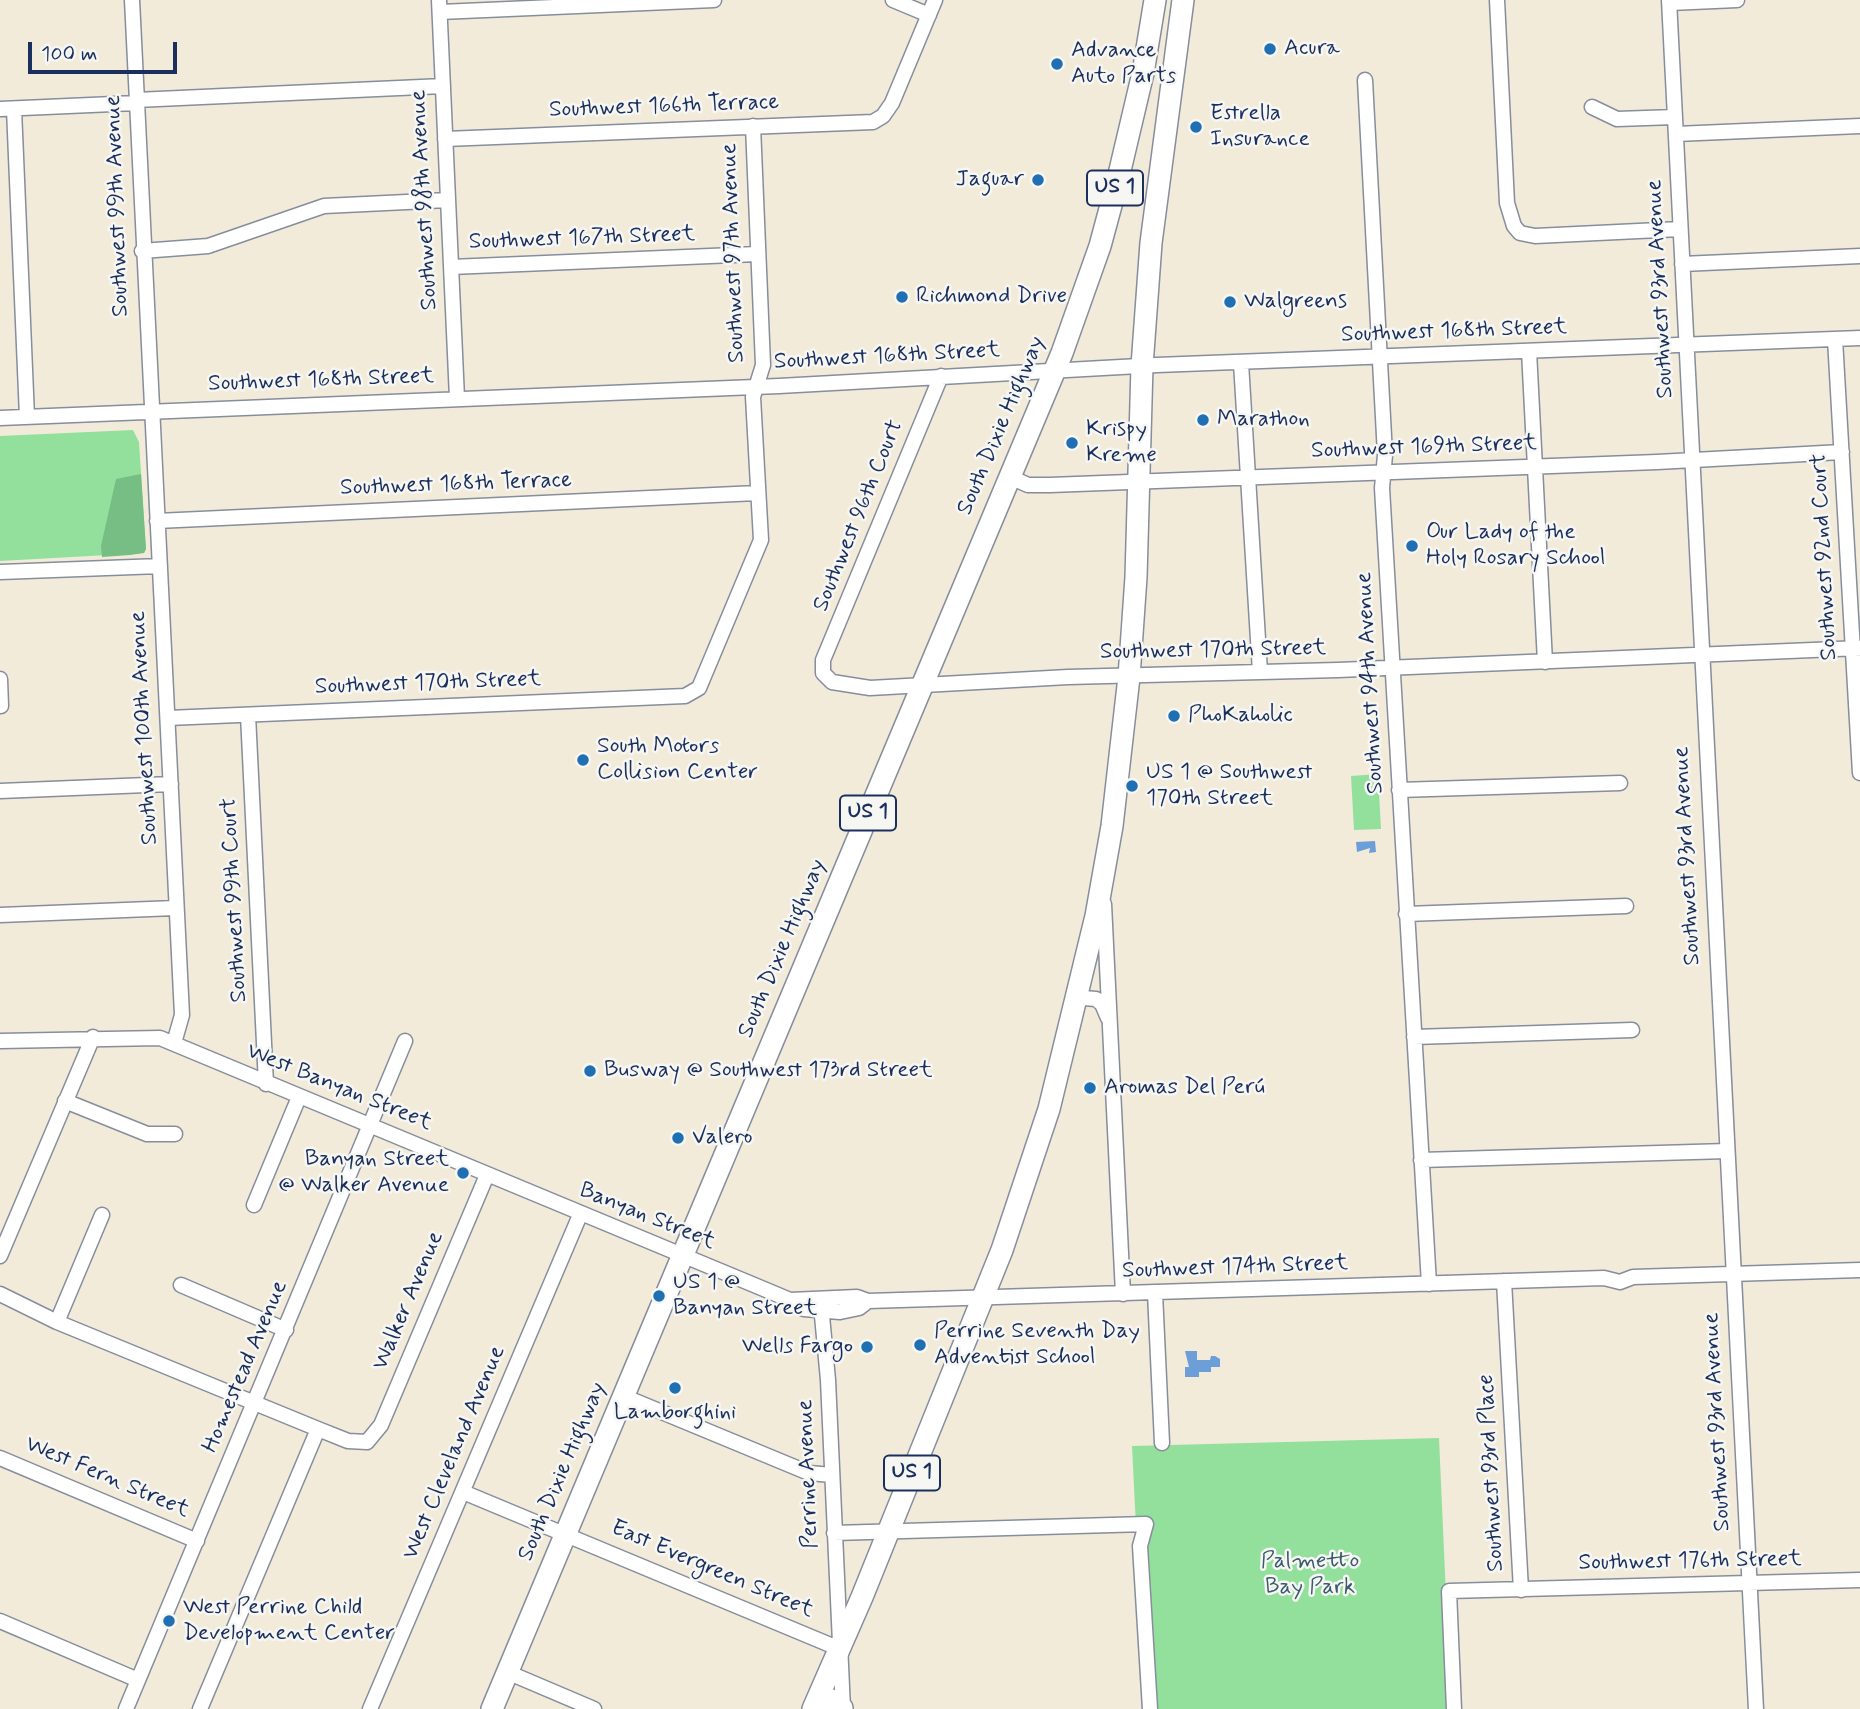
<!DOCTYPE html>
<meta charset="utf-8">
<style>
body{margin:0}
#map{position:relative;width:1860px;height:1709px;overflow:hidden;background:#f2ebda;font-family:Mynerve,sans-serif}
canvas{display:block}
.scale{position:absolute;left:28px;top:42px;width:149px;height:32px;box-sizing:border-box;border:4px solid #1b2f5e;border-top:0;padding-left:9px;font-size:21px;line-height:24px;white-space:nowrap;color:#1b2f5e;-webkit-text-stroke:5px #f6f6f2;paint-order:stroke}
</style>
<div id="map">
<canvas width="1860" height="1709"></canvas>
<div class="scale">100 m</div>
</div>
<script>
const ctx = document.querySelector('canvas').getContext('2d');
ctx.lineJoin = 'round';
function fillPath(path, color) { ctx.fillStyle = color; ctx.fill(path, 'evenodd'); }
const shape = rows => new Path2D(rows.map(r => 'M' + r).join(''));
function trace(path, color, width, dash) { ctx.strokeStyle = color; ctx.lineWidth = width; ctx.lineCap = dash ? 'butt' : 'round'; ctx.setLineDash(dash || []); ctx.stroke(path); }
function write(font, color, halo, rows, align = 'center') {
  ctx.font = font + ' Mynerve,sans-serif'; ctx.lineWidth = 5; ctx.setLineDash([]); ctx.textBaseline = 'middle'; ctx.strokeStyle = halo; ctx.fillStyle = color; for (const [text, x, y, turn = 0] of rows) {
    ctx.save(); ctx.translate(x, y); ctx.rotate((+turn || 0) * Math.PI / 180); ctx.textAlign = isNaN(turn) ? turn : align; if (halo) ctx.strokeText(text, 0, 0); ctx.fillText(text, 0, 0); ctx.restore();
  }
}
fillPath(shape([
 [133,430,139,442,146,549,144,553,0,561,0,436],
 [1378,774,1381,829,1354,830,1351,776],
 [1439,1438,1451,1709,1145,1709,1132,1446]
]), '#93e09d');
fillPath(shape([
 [141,474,146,549,144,553,130,555,102,557,101,546,116,479]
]), '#76be84');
fillPath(shape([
 [1375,841,1376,852,1369,853,1370,848,1357,852,1356,842],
 [1185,1351,1197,1351,1197,1360,1210,1360,1211,1356,1215,1356,1220,1359,1220,1367,1211,1367,1211,1372,1199,1372,1199,1377,1185,1377,1185,1367,1189,1367]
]), '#6c9ed7');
const minor = shape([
 [132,0,182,1015,174,1043],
 [439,0,457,398],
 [893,0,929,15],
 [1497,0,1507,203,1514,226,1520,233,1535,236,1680,229],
 [1669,0,1756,1709],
 [1670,3,1737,0],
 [440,12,714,0],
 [1365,80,1385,455,1382,488,1429,1284],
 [136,100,443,86],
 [1592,107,1617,119,1675,117],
 [0,109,136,103],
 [14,109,27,417],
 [1676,134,1860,126],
 [445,139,873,122,883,116,892,103,935,0],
 [142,251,208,246,324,206,448,200],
 [1682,264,1860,256],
 [451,267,757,254],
 [1835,339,1860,773],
 [1529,351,1545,662],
 [1241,363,1260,672],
 [941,376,823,660,823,673,832,682,870,688,1068,677,1338,670,1860,648],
 [0,418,779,386,1157,365,1860,338],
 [1010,477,1028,485,1050,485,1657,462,1842,452],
 [157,521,757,493],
 [0,572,160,566],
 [0,679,1,706],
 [248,715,266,1084],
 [168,718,685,696,699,688,761,540,753,397,763,365,753,126],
 [1399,790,1620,783],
 [0,791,171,784],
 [1104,904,1123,1294],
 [1406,914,1626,906],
 [0,915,175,908],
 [1077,1002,1083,998,1096,999,1102,1004,1108,1018],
 [1414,1037,1632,1030],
 [0,1041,160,1038,759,1287,790,1300,793,1305,804,1309,840,1312,859,1308,868,1301,857,1297,790,1300],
 [65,1101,147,1134,175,1134],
 [1421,1160,1727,1151],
 [254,1205,299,1097],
 [0,1256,93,1037],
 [1504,1281,1521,1590],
 [181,1285,286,1330],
 [1155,1293,1162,1443],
 [0,1294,57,1322,318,1429,348,1441,367,1442,381,1425,487,1175],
 [868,1301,1604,1278,1620,1282,1633,1277,1860,1270],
 [821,1305,828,1380,843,1709],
 [57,1322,102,1215],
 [623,1396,809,1473,832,1475],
 [0,1458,197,1541],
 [463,1492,840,1649],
 [834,1533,1146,1524,1140,1546,1150,1709],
 [0,1621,138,1680],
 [507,1672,594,1709],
 [126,1709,405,1041],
 [200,1709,318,1429],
 [370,1709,580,1215],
 [1454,1709,1449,1591,1860,1580]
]);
const highway = shape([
 [816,1703,832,1700,842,1708],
 [492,1709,1062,353,1100,246,1117,183,1143,73,1155,0],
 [813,1709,862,1597,1002,1250,1049,1109,1096,916,1112,826,1129,677,1136,577,1142,366,1151,243,1183,0]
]);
trace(minor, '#868d9c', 17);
trace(highway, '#868d9c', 24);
trace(minor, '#fff', 14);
trace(highway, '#fff', 21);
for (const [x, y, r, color] of [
 [1270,49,7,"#1f6fb2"],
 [1057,64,7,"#1f6fb2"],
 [1196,127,7,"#1f6fb2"],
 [1038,180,7,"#1f6fb2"],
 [902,297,7,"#1f6fb2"],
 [1230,302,7,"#1f6fb2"],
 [1203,420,7,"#1f6fb2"],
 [1072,443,7,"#1f6fb2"],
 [1412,546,7,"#1f6fb2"],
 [1174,716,7,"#1f6fb2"],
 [583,760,7,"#1f6fb2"],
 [1132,786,7,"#1f6fb2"],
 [590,1071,7,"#1f6fb2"],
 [1090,1088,7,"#1f6fb2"],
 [678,1138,7,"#1f6fb2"],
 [463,1173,7,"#1f6fb2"],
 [659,1296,7,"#1f6fb2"],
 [920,1345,7,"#1f6fb2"],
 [867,1347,7,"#1f6fb2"],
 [675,1388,7,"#1f6fb2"],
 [169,1621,7,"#1f6fb2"]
]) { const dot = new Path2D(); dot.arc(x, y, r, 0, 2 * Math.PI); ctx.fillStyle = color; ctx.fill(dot); trace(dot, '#f6f6f2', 2.5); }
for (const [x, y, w] of [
 [1115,188,56],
 [868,813,56],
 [912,1473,56]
]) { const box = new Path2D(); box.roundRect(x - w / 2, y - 17.5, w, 35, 5); ctx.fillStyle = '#f6f6f2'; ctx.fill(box); trace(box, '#1b2f5e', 2); }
write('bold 21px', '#1b2f5e', null, [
 ["US 1",1115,188],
 ["US 1",868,813],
 ["US 1",912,1473]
]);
write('23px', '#1b2f5e', '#f6f6f2', [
 ["Acura",1284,49],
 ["Advance",1071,51],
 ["Auto Parts",1071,77],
 ["Estrella",1210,114],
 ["Insurance",1210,140],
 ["Jaguar",1024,180,"right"],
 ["Richmond Drive",916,297],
 ["Walgreens",1244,302],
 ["Marathon",1217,420],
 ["Krispy",1086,430],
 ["Kreme",1086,456],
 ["Our Lady of the",1426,533],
 ["Holy Rosary School",1426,559],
 ["PhoKaholic",1188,716],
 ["South Motors",597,747],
 ["Collision Center",597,773],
 ["US 1 @ Southwest",1146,773],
 ["170th Street",1146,799],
 ["Busway @ Southwest 173rd Street",604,1071],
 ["Aromas Del Perú",1104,1088],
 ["Valero",692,1138],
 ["Banyan Street",449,1160,"right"],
 ["@ Walker Avenue",449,1186,"right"],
 ["US 1 @",673,1283],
 ["Banyan Street",673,1309],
 ["Perrine Seventh Day",934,1332],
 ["Adventist School",934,1358],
 ["Wells Fargo",853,1347,"right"],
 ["Lamborghini",675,1413,"center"],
 ["West Perrine Child",183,1608],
 ["Development Center",183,1634]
], 'left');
write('23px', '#1b2f5e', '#f6f6f2', [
 ["Southwest 166th Terrace",664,107,-2],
 ["Southwest 98th Avenue",425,200,-93],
 ["Southwest 99th Avenue",118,206,-92],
 ["Southwest 167th Street",582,239,-2],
 ["Southwest 97th Avenue",734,253,-92],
 ["Southwest 93rd Avenue",1661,289,-93],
 ["Southwest 168th Street",1454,332,-2],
 ["Southwest 168th Street",887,357,-3],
 ["Southwest 168th Street",321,381,-2],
 ["South Dixie Highway",1002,426,-67],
 ["Southwest 169th Street",1424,448,-2],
 ["Southwest 168th Terrace",456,485,-2],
 ["Southwest 96th Court",859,516,-68],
 ["Southwest 92nd Court",1825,557,-93],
 ["Southwest 170th Street",1213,651,-1],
 ["Southwest 94th Avenue",1371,683,-93],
 ["Southwest 170th Street",428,684,-2],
 ["Southwest 100th Avenue",145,728,-93],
 ["Southwest 93rd Avenue",1688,856,-93],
 ["Southwest 99th Court",235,900,-93],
 ["South Dixie Highway",783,949,-67],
 ["West Banyan Street",339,1088,22],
 ["Banyan Street",647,1217,22],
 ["Southwest 174th Street",1235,1268,-2],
 ["Walker Avenue",409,1301,-67],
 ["Homestead Avenue",246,1367,-67],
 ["Southwest 93rd Avenue",1718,1422,-93],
 ["West Cleveland Avenue",455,1453,-67],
 ["South Dixie Highway",563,1472,-67],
 ["Southwest 93rd Place",1492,1473,-93],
 ["Perrine Avenue",809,1474,-92],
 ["West Fern Street",107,1478,23],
 ["Southwest 176th Street",1690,1562,-1],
 ["East Evergreen Street",712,1570,23]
]);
write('23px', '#395b6e', '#f6f6f2', [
 ["Palmetto",1310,1562],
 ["Bay Park",1310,1588]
]);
</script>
